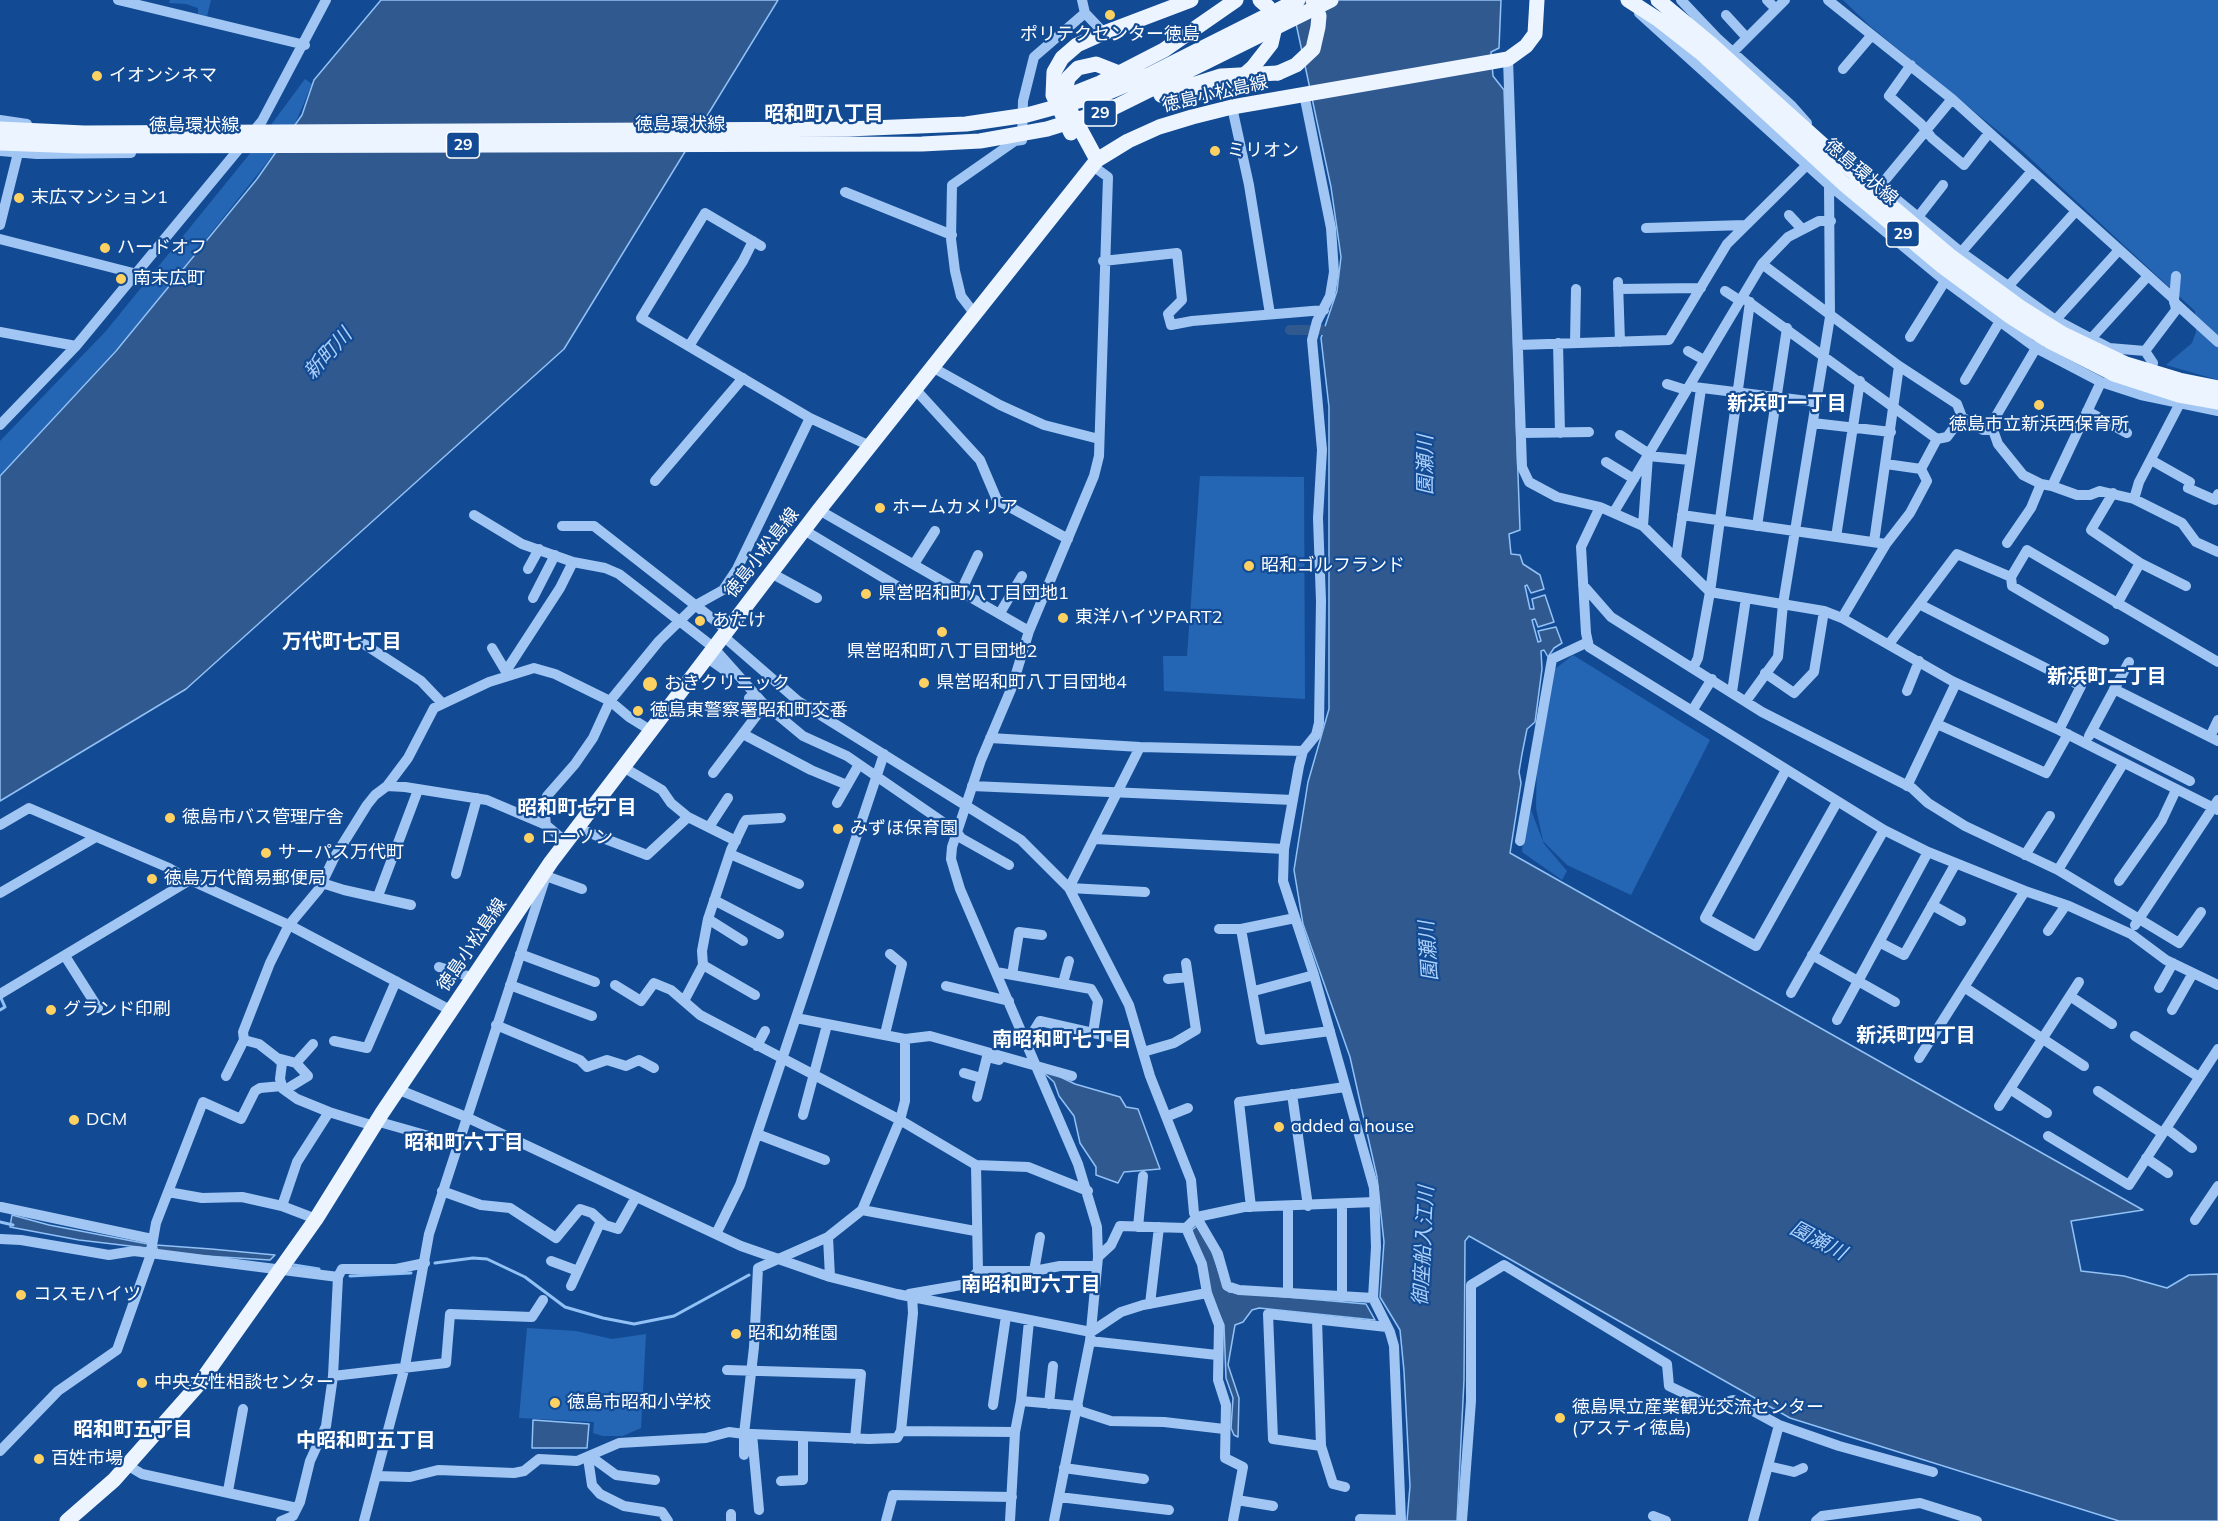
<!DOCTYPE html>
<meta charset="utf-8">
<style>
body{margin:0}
canvas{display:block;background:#124b94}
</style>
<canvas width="2218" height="1521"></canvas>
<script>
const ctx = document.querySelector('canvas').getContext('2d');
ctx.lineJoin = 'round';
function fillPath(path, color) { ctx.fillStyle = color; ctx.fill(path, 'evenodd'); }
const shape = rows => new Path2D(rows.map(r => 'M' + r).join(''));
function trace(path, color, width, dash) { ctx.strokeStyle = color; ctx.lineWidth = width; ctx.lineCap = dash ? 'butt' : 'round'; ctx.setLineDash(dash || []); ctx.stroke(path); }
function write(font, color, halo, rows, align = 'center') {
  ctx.font = font + ' Mulish,"Noto Sans JP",sans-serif'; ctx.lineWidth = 4.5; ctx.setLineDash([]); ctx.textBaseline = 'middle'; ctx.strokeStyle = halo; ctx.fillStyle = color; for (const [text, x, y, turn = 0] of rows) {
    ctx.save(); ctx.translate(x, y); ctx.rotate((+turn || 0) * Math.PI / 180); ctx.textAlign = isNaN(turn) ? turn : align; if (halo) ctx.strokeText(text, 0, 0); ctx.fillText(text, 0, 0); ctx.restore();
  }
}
fillPath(shape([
 [170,0,211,0,207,16,198,14,198,8,186,4,169,3],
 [1843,0,2218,0,2218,380,2166,365,2192,343,2196,332,2195,311,2020,149,1870,26],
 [305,79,312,84,295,124,265,165,133,331,0,476,0,441,106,331,248,156],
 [1200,476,1304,477,1305,699,1164,691,1163,656,1187,656],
 [1573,655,1710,740,1631,895,1567,865,1543,841,1536,808,1537,758,1555,669],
 [1531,810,1544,844,1567,871,1562,880,1522,852,1524,827],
 [527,1328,576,1331,612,1339,646,1334,641,1428,623,1436,603,1436,593,1433,594,1422,519,1418]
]), '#2465b4');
const water = shape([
 [381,0,778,0,564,349,186,689,0,801,0,476,116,351,257,179,302,115,314,80,381,0],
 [1291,0,1501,0,1499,48,1491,52,1493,76,1504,90,1520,530,1509,534,1511,554,1520,555,1523,564,1540,575,1544,589,1531,593,1527,585,1525,586,1530,609,1534,609,1532,599,1545,595,1554,622,1538,627,1535,619,1532,620,1538,642,1541,641,1538,631,1556,627,1562,643,1554,648,1548,657,1544,650,1541,651,1542,669,1535,722,1527,729,1522,754,1519,772,1521,783,1510,853,2143,1210,2071,1221,2081,1271,2124,1276,2167,1288,2189,1275,2218,1274,2218,1521,2119,1521,1790,1418,1469,1236,1465,1241,1464,1380,1457,1521,1407,1521,1410,1486,1404,1371,1400,1330,1380,1297,1384,1242,1377,1177,1350,1057,1303,924,1294,870,1308,782,1329,709,1329,407,1321,338,1337,291,1341,257,1331,187,1291,0],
 [1048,1071,1075,1084,1120,1097,1126,1107,1138,1109,1160,1169,1124,1172,1118,1183,1096,1175,1096,1167,1080,1143,1074,1116,1059,1096,1054,1082,1044,1073,1048,1071],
 [12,1215,49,1225,148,1244,147,1248,79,1240,10,1227,12,1215],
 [1197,1226,1210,1246,1224,1287,1229,1292,1366,1304,1375,1320,1259,1308,1252,1310,1243,1322,1235,1325,1228,1365,1239,1398,1238,1437,1234,1435,1231,1428,1233,1398,1226,1378,1224,1325,1209,1291,1192,1230,1197,1226],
 [156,1245,211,1249,275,1255,270,1260,189,1255,158,1251,156,1245],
 [533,1420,589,1424,587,1448,532,1448,533,1420]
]);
fillPath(water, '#2f598f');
trace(water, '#92c1f6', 1.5);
trace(shape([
 [0,1010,5,1007,1,998],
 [0,1222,13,1225],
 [435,1263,473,1258,487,1259,525,1277,565,1307,603,1318,634,1324,674,1316,749,1275],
 [294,1265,319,1269],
 [350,1276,411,1273]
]), '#92c1f6', 3);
trace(shape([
 [1290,330,1322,330]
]), '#2f598f', 10);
trace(shape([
 [118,0,305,45],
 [1082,0,1085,13],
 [1681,0,1717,38,1792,106,1807,123],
 [1767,0,1776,9],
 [1828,0,1952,99,2174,299,2176,310,2145,351],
 [1639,13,1829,185,1945,281,2036,348,2101,382,2141,395,2218,411],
 [1726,15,1747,38],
 [1728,57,1785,0],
 [1508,59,1522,467,1529,482,1557,497,1600,507,1643,526,1710,592,1824,611,1842,618,1952,681,2059,730,2218,810],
 [1911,65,1889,96,1921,124,1932,138,1964,165,1989,133],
 [1843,69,1871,36],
 [1304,94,1331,228,1334,272,1330,296,1317,321,1312,340,1322,450,1318,518,1321,601,1319,723,1316,735,1303,751,1299,766,1284,849,1283,881,1314,975,1374,1188,1376,1247,1373,1298,1390,1332,1394,1346,1401,1521],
 [1232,107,1249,185,1270,314],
 [0,120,27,124],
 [0,151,37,154,131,153],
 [1857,167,1961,252,2054,319,2109,348,2145,351,2153,363,2148,375],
 [1876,191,1952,99],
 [845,192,952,235],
 [1789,215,1802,229],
 [1918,217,1943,185],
 [0,225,18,153],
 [1646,228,1745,225],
 [0,239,137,274],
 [761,246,705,213,641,318,810,418,870,446],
 [1957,257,2032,171],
 [1103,261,1177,253,1182,300,1168,314,1171,325,1192,321,1324,310],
 [1762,264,1899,366,1957,404,1962,417,1947,437,1937,439,1921,469,1927,481,1910,513,1886,544,1842,618],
 [1618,282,1620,342],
 [1618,289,1701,288],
 [1725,291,1739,300],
 [2004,291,2076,211],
 [2174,299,2176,276],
 [1746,300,1937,439],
 [2174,302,2218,342],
 [974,313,961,296,955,271,951,239,952,185,1015,141,1022,140,1023,101,1034,57,1085,13,1104,33],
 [2051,325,2119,250],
 [0,332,76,346],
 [1910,337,1945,281],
 [2088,342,2148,276],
 [1558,343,1560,433],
 [1575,343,1576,289],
 [2039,343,1996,416,1993,430,1998,444,2023,475,2041,484],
 [1518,345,1669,340,1727,244,1812,160],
 [689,346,743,261,753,241],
 [1688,351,1704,360],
 [932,367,1000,405,1044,425,1099,439],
 [1965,380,2000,321],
 [1667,384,1686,390],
 [1694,387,1816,402],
 [915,389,980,460,997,500,1068,539],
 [2087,411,2127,433],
 [1962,417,1983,430,1993,430],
 [1813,423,1891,432],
 [0,425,76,346,262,121,326,0],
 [1521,433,1589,432],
 [1620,435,1649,454],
 [2151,460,2190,482,2188,488,2215,500,2218,494],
 [1606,462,1634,479],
 [1886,464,1921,469],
 [655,481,743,378],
 [2052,486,2077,495,2090,495,2100,491,2134,499,2182,523,2196,542,2218,552],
 [2113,493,2091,530,2140,563,2186,586],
 [2134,499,2139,482,2179,405],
 [1600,507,1581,547,1586,633,1589,647,1884,830,1928,852,2025,891,2069,906,2131,934,2166,960,2218,985],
 [819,510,1029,631],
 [1614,512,1762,264,1788,237,1819,221,1831,221],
 [474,515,522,544,573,562,605,568,619,574,713,647,762,702,803,736,847,756,956,831,961,838,1009,865],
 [1682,515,1886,544],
 [562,526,594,526,727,630],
 [1643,526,1648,456,1690,460],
 [1757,526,1787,328],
 [804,530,907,592],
 [1836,537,1860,381],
 [1874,542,1899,366],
 [2007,543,2031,508,2041,484,2052,486,2101,382],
 [1676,558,1701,389],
 [914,564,935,531],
 [528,569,539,549],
 [771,573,817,598],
 [2011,577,2027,550,2218,662],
 [1583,585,1611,617,1762,712,1912,788,1928,803,1965,826,2058,870,2179,943,2201,912],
 [961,591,978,555],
 [533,598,555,555],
 [1919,604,2081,686,2059,730],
 [2117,604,2140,563],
 [1000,613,1022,576],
 [722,635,798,701,1021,840,1069,888,1129,1005,1150,1076,1191,1180,1194,1213,1218,1254,1227,1286,1239,1290,1373,1298],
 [364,644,421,681,442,703],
 [1889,644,1957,554,2011,577,2012,586,2104,640],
 [492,648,508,675],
 [706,657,730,674],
 [1693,668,1698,658,1710,592,1750,302],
 [506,671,560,588,573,562],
 [1765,673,1794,693,1814,672,1824,611],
 [2114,689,2218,741],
 [1907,691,1919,661],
 [1732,692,1746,598],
 [1746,701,1778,657,1783,604,1830,317,1829,185],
 [1692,711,1712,679],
 [1937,724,2046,773,2068,734],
 [2092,731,2190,781],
 [743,734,811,770,847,785],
 [2089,736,2129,662],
 [2210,737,2218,720],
 [990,738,1140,747,1303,751],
 [1140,747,1069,888,1145,892],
 [623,767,662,790,671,803,688,817],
 [1786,770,1705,918,1756,946,1837,802],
 [713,773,760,711,749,698],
 [387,786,405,787,487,800,546,825,566,842],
 [972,786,1293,800],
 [1907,786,1956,683],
 [837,803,858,766],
 [0,825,29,808,169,868,190,880,289,925,452,1011],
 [546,825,544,807,547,796,575,764,593,738,610,701,659,641,696,605,723,590,737,569,810,418],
 [709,827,728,798],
 [577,828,647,855,688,817,736,841],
 [1095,839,1284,849],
 [1520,841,1552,659,1588,642],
 [730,854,799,884],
 [2025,855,2050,816],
 [2058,870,2123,764],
 [456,874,477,798],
 [546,876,582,889],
 [2119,881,2162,820,2176,790],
 [322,883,344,890,411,905],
 [0,893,96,837],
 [378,896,418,790],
 [714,900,779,934],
 [1932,905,1961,921],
 [1295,918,1241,929,1261,1040,1330,1031],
 [708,919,743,941],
 [2135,925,2218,800],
 [1219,929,1241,929],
 [2048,931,2066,905],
 [1879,942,1904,955,1956,863],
 [520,954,595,982],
 [1812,955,1895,1002],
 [65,956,98,1008],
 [703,965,755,995],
 [439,967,474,978],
 [996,972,1091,989,1098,1001,1093,1033,1040,1021,1027,1042],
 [1012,975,1019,932,1042,935],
 [1168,979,1188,977],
 [1063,983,1069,961],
 [510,985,592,1016],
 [615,985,641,1001,654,983,671,990,700,1015,900,1120,976,1165],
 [946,986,1009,1001],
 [1964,987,2084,1066],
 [2159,988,2173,963],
 [1254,991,1314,975],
 [1791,993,1884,830],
 [0,994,190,880],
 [2070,996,2112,1024],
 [684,1001,703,965,702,951,708,919,731,850,744,823,746,820,781,818],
 [2172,1010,2193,973],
 [796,1018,905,1039,930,1036,1072,1076],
 [1837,1020,1928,852],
 [496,1025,580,1060,587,1067,607,1060,626,1066,639,1060,654,1068],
 [1093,1033,1113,1037],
 [885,1034,902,964,890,954],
 [2135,1036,2199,1077],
 [334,1041,367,1048,396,981],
 [757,1046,765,1031],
 [1143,1052,1174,1043,1196,1030,1186,963],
 [277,1058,296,1063,308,1076,285,1090],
 [1919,1058,2025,891],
 [296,1063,313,1044],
 [964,1073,981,1078],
 [226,1076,244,1040],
 [397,1089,466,1117,741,1246,830,1277,897,1294,1091,1332,1121,1312,1143,1305,1207,1293],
 [2010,1089,2047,1113],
 [2098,1091,2162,1133],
 [1292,1094,1308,1206],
 [977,1097,987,1057,999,1060],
 [1999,1106,2079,982],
 [803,1115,827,1025],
 [1168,1116,1188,1108],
 [376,1121,457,1144],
 [374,1126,329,1112,297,1099,283,1089,280,1079,282,1063,277,1058,259,1044,244,1040,243,1032,270,963,289,925,319,889,334,858,367,805,375,795,387,786,408,758,434,708,489,682,534,668,555,674,610,701,629,717,650,730],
 [2166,1128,2192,1148],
 [757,1134,825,1160],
 [2048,1136,2129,1185,2218,1049],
 [2146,1158,2168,1173],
 [442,1191,481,1205,510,1208,556,1238,580,1209,592,1213,605,1225,618,1229,636,1197],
 [168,1192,202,1198,242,1197,282,1206,316,1219],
 [1342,1205,1342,1297],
 [282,1206,297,1162,329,1112],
 [1,1207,152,1239],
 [1251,1207,1239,1102,1345,1087],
 [862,1210,975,1231],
 [2195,1220,2218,1186],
 [1138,1227,1143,1176],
 [1186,1228,1202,1264,1207,1293,1219,1325,1218,1380,1226,1405,1225,1458,1243,1467,1233,1521],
 [717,1232,740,1185,884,754],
 [828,1237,830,1277],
 [0,1239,21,1240,109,1255,134,1251,338,1277,342,1269,396,1269,425,1263],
 [1098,1257,1111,1245,1120,1226,1186,1228,1197,1217,1244,1207,1375,1202],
 [551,1261,578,1271],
 [978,1271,976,1165,1028,1167,1088,1191],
 [1034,1271,1040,1237],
 [571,1286,601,1221],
 [1288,1292,1288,1207],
 [909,1294,967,1284,978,1271,1034,1271,1060,1266,1097,1266],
 [1150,1304,1159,1227],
 [1317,1319,1321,1446],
 [1090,1341,1217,1355],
 [727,1370,861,1374,855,1439],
 [333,1376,446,1363,450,1314,532,1317,543,1300],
 [1021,1401,1078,1406],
 [1049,1404,1053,1366],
 [993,1405,1006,1316],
 [1077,1410,1111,1421,1164,1422,1224,1429],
 [901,1431,913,1313,912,1296],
 [752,1434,869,1439,897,1438,901,1431,1015,1432,1021,1401,1029,1321],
 [0,1451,58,1391,117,1350,150,1257,156,1223,203,1102,241,1119,255,1091,260,1088,282,1086],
 [590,1456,616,1475,655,1480],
 [588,1458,592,1485,600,1494,624,1506,662,1512,668,1521],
 [127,1465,142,1474,297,1508],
 [1768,1466,1794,1472,1803,1468],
 [1064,1468,1144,1479],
 [376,1476,410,1477,438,1470,514,1473,524,1471,539,1459,577,1461,619,1443,706,1438,729,1432,744,1434,744,1455],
 [781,1481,803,1480,803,1437],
 [1345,1487,1333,1484,1321,1446,1273,1439,1268,1314,1387,1327],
 [228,1491,243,1409],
 [1059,1497,1169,1510],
 [1237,1500,1273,1506],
 [759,1510,752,1434,744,1434,754,1347,758,1268,828,1237,862,1210,900,1120,905,1101,905,1039],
 [731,1514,731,1521],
 [1653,1516,1666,1521],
 [1360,1519,1401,1520],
 [281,1521,293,1516,300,1502,310,1461,326,1426,333,1376,338,1277],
 [364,1521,405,1366,429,1234,545,879],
 [886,1521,893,1495,1012,1497],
 [1010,1521,1015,1432],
 [1054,1521,1090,1341,1098,1257,1097,1227,1078,1164,960,889,951,859,952,847,981,760,1012,687,1029,631,1094,476,1099,456,1108,177,1093,166],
 [1462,1521,1471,1401,1471,1285,1504,1265,1667,1364,1669,1386,1711,1406,1733,1400,1779,1425,1839,1446,1933,1472],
 [1753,1521,1779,1425],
 [1816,1521,1822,1516,1920,1503,1977,1521]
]), '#a1c6f3', 10);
trace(shape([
 [1278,73,1296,65,1313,49,1318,27,1319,16,1313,0],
 [1168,92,1197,94,1211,92,1235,83,1253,67,1271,44,1274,31,1268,7,1260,0],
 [1071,133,1053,95,1054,72,1062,58,1077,45,1104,33,1191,0],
 [1097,160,1071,112,1066,87,1068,78,1078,68,1096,64,1129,77],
 [67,1521,114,1480,199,1384,316,1219,382,1113,551,862,819,510,1097,160,1128,141,1159,127,1192,117,1232,107,1508,59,1526,46,1535,34,1537,0]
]), '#ecf4ff', 15);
trace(shape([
 [1628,0,1659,20,1700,52,1845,185,1942,266,2011,317,2049,341,2114,374,2179,395,2218,402],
 [1658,0,1711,44,1883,199,1949,255,2020,307,2063,334,2126,364,2179,380,2218,388],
 [1070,95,1100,83,1164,50,1236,0],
 [1161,95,1221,76,1278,73],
 [0,129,84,133,848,129,966,124,1027,115,1104,94,1149,75,1298,0],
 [0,143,79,146,922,144,980,141,1047,129,1111,109,1331,0]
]), '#ecf4ff', 15);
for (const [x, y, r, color] of [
 [1110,15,6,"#ffd162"],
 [97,76,6,"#ffd162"],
 [1215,151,6,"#ffd162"],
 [19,198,6,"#ffd162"],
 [105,248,6,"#ffd162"],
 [121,279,6,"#ffd162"],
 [2039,405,6,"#ffd162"],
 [880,508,6,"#ffd162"],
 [1249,566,6,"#ffd162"],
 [866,594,6,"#ffd162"],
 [1063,618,6,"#ffd162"],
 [700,621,6,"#ffd162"],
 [942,632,6,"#ffd162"],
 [924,683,6,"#ffd162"],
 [650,684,8,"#ffd162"],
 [638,711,6,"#ffd162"],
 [170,818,6,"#ffd162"],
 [838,829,6,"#ffd162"],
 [529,838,6,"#ffd162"],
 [266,853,6,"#ffd162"],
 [152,879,6,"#ffd162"],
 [51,1010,6,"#ffd162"],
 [74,1120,6,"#ffd162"],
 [1279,1127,6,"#ffd162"],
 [21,1295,6,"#ffd162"],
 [736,1334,6,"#ffd162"],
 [142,1383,6,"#ffd162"],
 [555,1403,6,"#ffd162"],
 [1560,1418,6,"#ffd162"],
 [39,1459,6,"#ffd162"]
]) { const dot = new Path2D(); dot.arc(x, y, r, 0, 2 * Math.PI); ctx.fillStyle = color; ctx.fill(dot); trace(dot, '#124b94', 2); }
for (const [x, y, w] of [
 [1100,113,33],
 [463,145,33],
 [1903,234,33]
]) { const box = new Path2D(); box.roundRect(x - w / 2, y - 13, w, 26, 4.5); ctx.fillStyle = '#124b94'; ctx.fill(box); trace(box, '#fff', 1.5); }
write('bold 16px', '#fff', null, [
 ["29",1100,113],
 ["29",463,145],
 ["29",1903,234]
]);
write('18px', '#fff', '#124b94', [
 ["ポリテクセンター徳島",1110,35,"center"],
 ["イオンシネマ",109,76],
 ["ミリオン",1227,151],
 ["末広マンション1",31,198],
 ["ハードオフ",117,248],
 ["南末広町",133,279],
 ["徳島市立新浜西保育所",2039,425,"center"],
 ["ホームカメリア",892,508],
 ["昭和ゴルフランド",1261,566],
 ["県営昭和町八丁目団地1",878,594],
 ["東洋ハイツPART2",1075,618],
 ["あたけ",712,621],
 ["県営昭和町八丁目団地2",942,652,"center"],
 ["県営昭和町八丁目団地4",936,683],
 ["おきクリニック",664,684],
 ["徳島東警察署昭和町交番",650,711],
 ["徳島市バス管理庁舎",182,818],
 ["みずほ保育園",850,829],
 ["ローソン",541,838],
 ["サーパス万代町",278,853],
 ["徳島万代簡易郵便局",164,879],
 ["グランド印刷",63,1010],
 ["DCM",86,1120],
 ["added a house",1291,1127],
 ["コスモハイツ",33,1295],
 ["昭和幼稚園",748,1334],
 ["中央女性相談センター",154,1383],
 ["徳島市昭和小学校",567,1403],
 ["徳島県立産業観光交流センター",1572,1408],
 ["(アスティ徳島)",1572,1429],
 ["百姓市場",51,1459]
], 'left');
write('18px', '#fff', '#124b94', [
 ["徳島小松島線",1215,94,-13],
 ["徳島環状線",680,125],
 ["徳島環状線",194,126],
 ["徳島環状線",1861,172,41],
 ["徳島小松島線",762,553,-52],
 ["徳島小松島線",472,945,-56]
]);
write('bold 20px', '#fff', '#124b94', [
 ["昭和町八丁目",824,114],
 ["新浜町一丁目",1787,404],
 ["万代町七丁目",342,642],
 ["新浜町二丁目",2107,677],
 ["昭和町七丁目",577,808],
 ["新浜町四丁目",1916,1036],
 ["南昭和町七丁目",1062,1040],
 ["昭和町六丁目",464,1143],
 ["南昭和町六丁目",1031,1285],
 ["昭和町五丁目",133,1430],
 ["中昭和町五丁目",366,1441]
]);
write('italic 20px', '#add0fa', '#124b94', [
 ["新町川",328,354,-48],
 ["園瀬川",1426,465,-90],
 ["園瀬川",1429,951,-94],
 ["園瀬川",1818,1241,28],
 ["御座船入江川",1424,1246,-87]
]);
</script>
